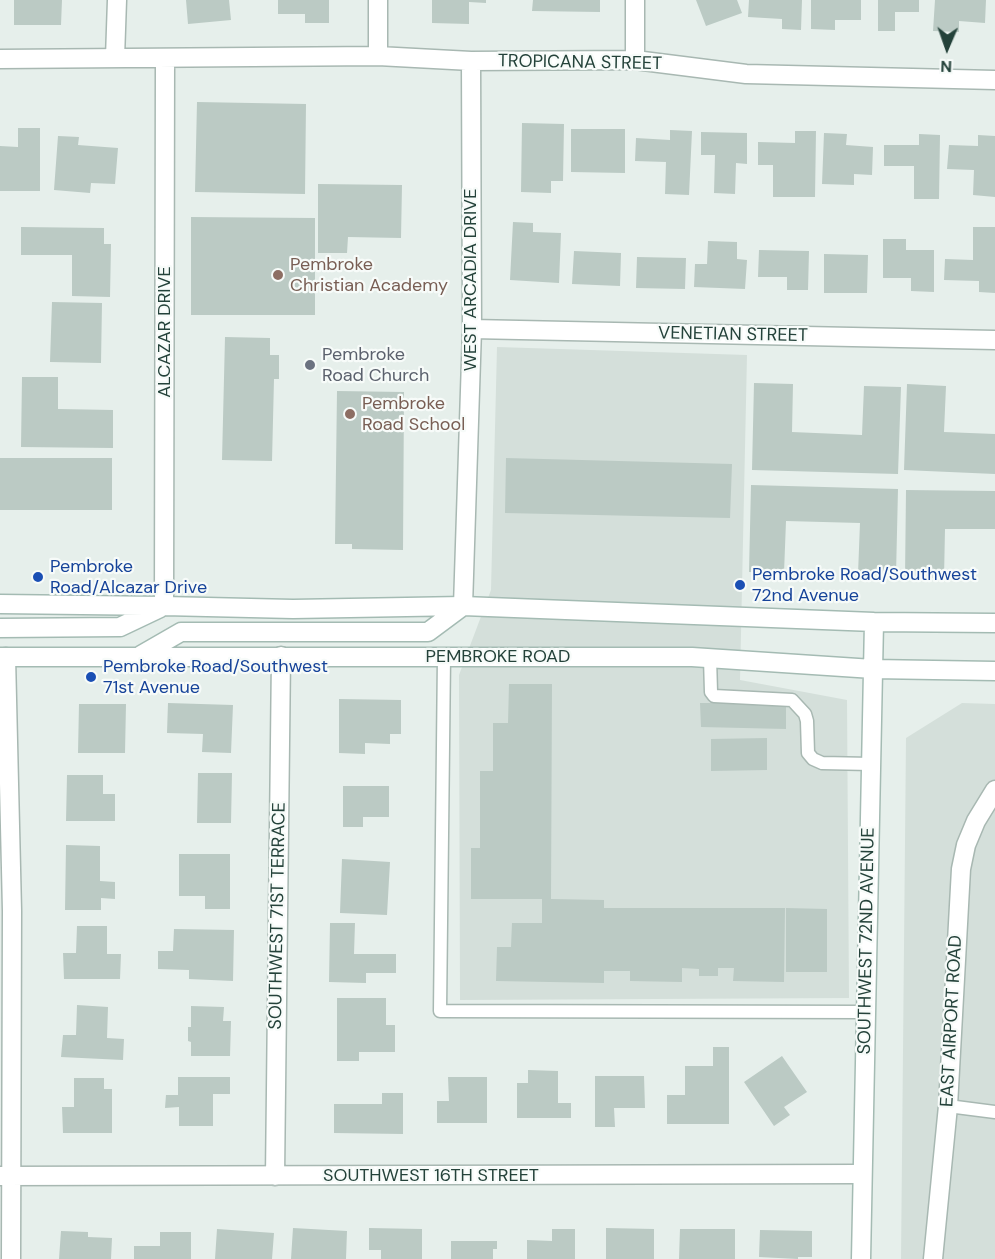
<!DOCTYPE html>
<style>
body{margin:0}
#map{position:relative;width:995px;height:1259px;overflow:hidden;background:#e6efeb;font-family:"DM Sans",sans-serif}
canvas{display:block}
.north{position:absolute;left:917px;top:18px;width:60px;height:60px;-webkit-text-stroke:4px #f7fbf9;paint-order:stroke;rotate:182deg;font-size:16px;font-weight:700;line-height:24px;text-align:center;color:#24423a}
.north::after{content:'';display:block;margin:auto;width:21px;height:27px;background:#24423a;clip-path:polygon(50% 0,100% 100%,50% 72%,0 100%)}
</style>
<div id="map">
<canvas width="995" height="1259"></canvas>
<div class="north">N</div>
</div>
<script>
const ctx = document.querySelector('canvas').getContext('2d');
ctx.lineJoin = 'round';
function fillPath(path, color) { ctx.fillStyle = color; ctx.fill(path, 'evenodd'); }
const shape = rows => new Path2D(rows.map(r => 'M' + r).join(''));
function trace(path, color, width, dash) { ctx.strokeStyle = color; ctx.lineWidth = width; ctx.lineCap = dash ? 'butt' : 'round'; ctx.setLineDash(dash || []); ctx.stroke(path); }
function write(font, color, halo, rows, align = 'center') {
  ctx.font = font + ' "DM Sans",sans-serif'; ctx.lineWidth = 4.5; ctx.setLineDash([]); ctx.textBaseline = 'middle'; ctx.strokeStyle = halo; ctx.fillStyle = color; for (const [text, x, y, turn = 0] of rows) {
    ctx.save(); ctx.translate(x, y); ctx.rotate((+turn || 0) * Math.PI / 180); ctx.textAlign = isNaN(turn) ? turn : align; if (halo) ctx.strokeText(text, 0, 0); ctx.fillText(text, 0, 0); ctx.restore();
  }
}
fillPath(shape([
 [497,347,747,355,740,680,847,700,849,998,460,1000,459,675,491,590],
 [962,703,995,704,995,1259,901,1259,906,738]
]), '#d4dfda');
fillPath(shape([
 [14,0,62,0,61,25,14,25],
 [186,0,229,0,231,20,188,24],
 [278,0,329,0,329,23,305,23,305,14,278,14],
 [432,0,486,0,486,3,469,2,469,24,432,23],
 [533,0,600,0,600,12,532,11],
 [696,0,737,0,742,13,706,26],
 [749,0,802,0,801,30,782,29,782,19,748,17],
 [811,0,861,0,861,20,835,20,835,30,811,29],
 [878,0,919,0,919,12,895,12,895,31,878,31],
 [935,0,986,0,985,23,959,21,959,32,933,31],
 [197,102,306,104,305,194,195,192],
 [522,123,564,124,563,181,551,181,551,193,521,192],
 [18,128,40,128,40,191,0,191,0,146,18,147],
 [571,129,625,129,625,173,571,172],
 [670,130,692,131,689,195,665,194,666,162,635,161,636,138,670,140],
 [795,131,816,131,815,197,773,197,773,165,758,165,758,142,795,143],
 [701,132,747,133,747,164,736,163,735,194,714,193,715,155,701,155],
 [824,133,847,134,846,145,873,147,872,175,854,174,854,185,822,184],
 [919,134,940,135,939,199,914,199,914,166,884,166,884,145,919,145],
 [978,135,995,136,995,197,973,195,974,170,947,169,949,145,978,146],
 [58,136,79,137,78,145,118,148,115,184,91,183,90,193,54,190],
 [318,184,402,185,401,238,348,237,347,253,318,253],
 [191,217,315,218,315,315,191,315],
 [513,222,533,223,533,232,561,233,559,283,510,280],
 [21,227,104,228,104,244,111,244,110,297,72,296,72,255,21,255],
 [973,227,995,227,995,293,979,292,979,281,944,280,945,259,973,260],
 [883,239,906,239,906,250,934,250,934,292,911,291,911,278,883,278],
 [708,241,737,242,737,259,747,260,745,289,694,287,695,264,707,264],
 [759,250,809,251,808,290,787,290,787,277,758,277],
 [574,251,621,253,620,286,572,284],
 [824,254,868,255,867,293,824,293],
 [637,257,686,258,685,289,636,288],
 [52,302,102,303,101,363,50,362],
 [225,337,270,338,270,355,279,355,279,379,274,379,272,461,222,460],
 [22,377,58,377,58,409,113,410,113,448,21,447],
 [754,383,793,384,792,432,862,435,864,386,901,387,898,474,752,470],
 [907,384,946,386,944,432,995,434,995,474,904,470],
 [337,391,404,392,403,550,352,549,352,544,335,544],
 [0,458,112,458,112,510,0,510],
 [506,458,732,464,730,518,505,513],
 [751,485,898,489,896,575,858,574,860,523,786,521,784,573,749,572],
 [906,490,995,491,995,529,945,529,944,578,905,578],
 [509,684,552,684,551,899,604,900,604,908,785,908,784,982,733,981,734,968,718,968,718,976,699,976,699,969,682,968,682,982,630,981,630,971,604,971,604,983,496,981,497,947,511,947,512,923,542,923,542,899,471,899,471,848,480,848,480,771,493,771,493,723,508,723],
 [339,699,401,700,401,734,390,734,390,744,365,743,365,754,339,753],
 [168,703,233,705,231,753,202,752,203,734,167,733],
 [700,703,786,703,786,729,701,727],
 [79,704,126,704,125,753,78,753],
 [767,738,767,770,711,771,711,739],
 [198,773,232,773,231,823,197,823],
 [67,775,103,775,103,794,115,794,115,821,66,821],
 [343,786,389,786,389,817,363,817,363,827,343,827],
 [66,845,100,846,100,881,115,882,115,899,101,898,101,910,65,910],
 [179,854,230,854,230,909,205,909,205,896,179,896],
 [342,859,390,862,387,915,340,913],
 [786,908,827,909,827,972,786,972],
 [330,923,355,923,354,954,396,954,396,973,366,973,366,983,329,982],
 [77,926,107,926,107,954,121,954,120,979,64,979,63,953,76,953],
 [174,929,234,930,233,981,189,979,189,970,158,969,158,951,173,951],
 [337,998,386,998,386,1025,395,1025,395,1052,359,1052,359,1061,337,1061],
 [77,1005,108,1007,107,1038,124,1039,123,1060,61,1057,63,1035,76,1035],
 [191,1006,224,1007,223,1021,231,1021,230,1056,191,1056,191,1042,188,1041,188,1027,191,1027],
 [713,1047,729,1047,729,1124,667,1124,667,1095,685,1095,685,1066,713,1066],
 [782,1056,807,1092,784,1107,790,1115,774,1126,744,1082],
 [528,1070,558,1071,558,1103,571,1103,571,1118,517,1118,517,1083,528,1083],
 [595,1076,644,1076,645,1108,614,1108,615,1127,595,1127],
 [178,1077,230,1077,230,1094,213,1094,213,1126,179,1126,179,1107,165,1108,166,1095,178,1095],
 [448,1077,487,1077,487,1123,437,1123,437,1101,449,1101],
 [74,1078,104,1078,104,1089,112,1089,112,1133,63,1133,62,1107,74,1107],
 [382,1093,403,1093,403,1134,334,1133,334,1104,382,1104],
 [293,1228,347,1231,346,1259,291,1259],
 [369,1228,422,1229,422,1259,381,1259,381,1250,369,1250],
 [606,1228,654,1229,654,1259,606,1259],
 [217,1229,274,1233,272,1259,215,1259],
 [552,1229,575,1229,575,1259,527,1259,527,1240,552,1241],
 [680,1229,735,1229,735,1259,679,1259],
 [760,1230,812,1231,812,1257,798,1257,798,1259,759,1257],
 [61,1231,88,1232,88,1237,112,1238,111,1259,59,1259],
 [160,1232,191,1232,191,1259,134,1259,134,1246,160,1246],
 [451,1241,497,1241,497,1249,493,1249,493,1259,451,1259]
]), '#bbcac4');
const lane = shape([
 [444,657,440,1011,866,1012],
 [710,658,711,692,714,696,792,700,805,714,807,721,808,753,813,759,822,763,871,764],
 [948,1106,995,1112]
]);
const street = shape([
 [378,0,378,56],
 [115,58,117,0],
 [0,59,378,56,471,61,635,60,746,74,995,80],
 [635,60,635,0],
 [472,329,995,340],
 [164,606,165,58],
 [463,606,472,329,471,61],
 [6,657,12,911,11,1259],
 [0,1176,862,1174],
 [275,1176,281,656],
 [933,1259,948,1106,961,869,966,845,976,821,995,790]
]);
const secondary = shape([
 [0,604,164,606,293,609,463,606,874,622,995,623],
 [0,628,120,627,160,608],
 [141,655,181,632,428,632,463,606],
 [0,657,692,657,873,669,995,671],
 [861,1259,874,622]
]);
trace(lane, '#a8b8b2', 15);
trace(street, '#a8b8b2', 21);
trace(secondary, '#a4bbb3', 21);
trace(lane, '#fff', 12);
trace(street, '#fff', 18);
trace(secondary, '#fff', 18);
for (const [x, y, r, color] of [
 [278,275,6,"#8d6e63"],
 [310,365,6,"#6b7280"],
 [350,414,6,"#8d6e63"],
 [38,577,6,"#1a4fb4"],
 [740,585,6,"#1a4fb4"],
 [91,677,6,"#1a4fb4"]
]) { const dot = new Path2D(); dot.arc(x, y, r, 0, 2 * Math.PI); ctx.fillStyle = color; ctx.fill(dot); trace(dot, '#f7fbf9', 2); }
write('18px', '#24423a', '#f7fbf9', [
 ["TROPICANA STREET",580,63,1],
 ["WEST ARCADIA DRIVE",471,280,-90],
 ["ALCAZAR DRIVE",165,332,-90],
 ["VENETIAN STREET",733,335,1],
 ["PEMBROKE ROAD",498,657],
 ["SOUTHWEST 71ST TERRACE",278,916,-89],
 ["SOUTHWEST 72ND AVENUE",867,941,-89],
 ["EAST AIRPORT ROAD",952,1021,-87],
 ["SOUTHWEST 16TH STREET",431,1176]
]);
write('18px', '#785e54', '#f7fbf9', [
 ["Pembroke",290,265],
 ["Christian Academy",290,286],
 ["Pembroke",362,404],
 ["Road School",362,425]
], 'left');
write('18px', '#5b616d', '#f7fbf9', [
 ["Pembroke",322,355],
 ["Road Church",322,376]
], 'left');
write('18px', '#164399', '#f7fbf9', [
 ["Pembroke",50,567],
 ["Road/Alcazar Drive",50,588],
 ["Pembroke Road/Southwest",752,575],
 ["72nd Avenue",752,596],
 ["Pembroke Road/Southwest",103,667],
 ["71st Avenue",103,688]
], 'left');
</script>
